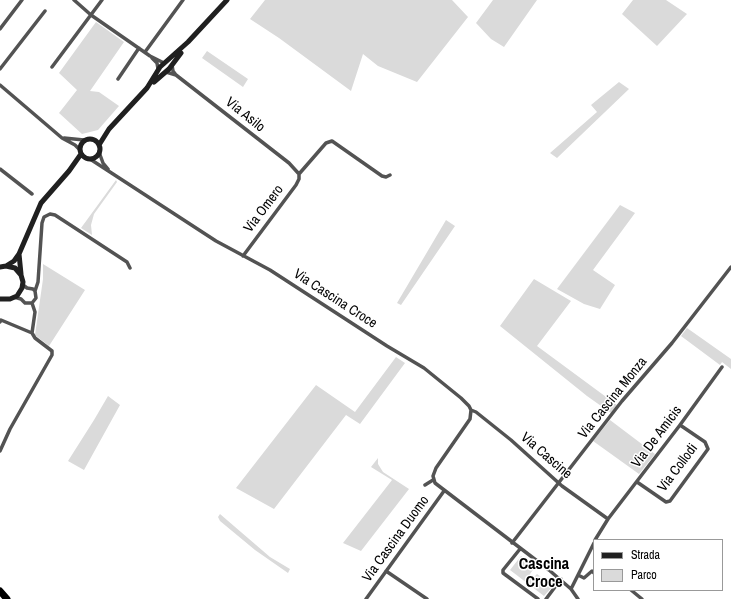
<!DOCTYPE html>
<style>
body{margin:0}
#map{position:relative;width:731px;height:599px;overflow:hidden;background:#fff;font-family:"Archivo Narrow",sans-serif}
canvas{display:block}
.legend{position:absolute;left:593px;top:539px;width:130px;height:52px;box-sizing:border-box;background:#fff;border:1px solid #999;margin:0;padding:5px 7px;list-style:none;font-size:12px;color:#000}
.legend li{display:flex;align-items:center;gap:8px;height:20px}
.legend b{width:20px;border:1px solid #999}
</style>
<div id="map">
<canvas width="731" height="599"></canvas>
<ul class="legend">
<li><b style="height:5px;background:#202020"></b>Strada</li>
<li><b style="height:11px;background:#dadada"></b>Parco</li>
</ul>
</div>
<script>
const ctx = document.querySelector('canvas').getContext('2d');
ctx.lineJoin = 'round';
function fillPath(path, color) { ctx.fillStyle = color; ctx.fill(path, 'evenodd'); }
const shape = rows => new Path2D(rows.map(r => 'M' + r).join(''));
function trace(path, color, width, dash) { ctx.strokeStyle = color; ctx.lineWidth = width; ctx.lineCap = dash ? 'butt' : 'round'; ctx.setLineDash(dash || []); ctx.stroke(path); }
function write(font, color, halo, rows, align = 'center') {
  ctx.font = font + ' "Archivo Narrow",sans-serif'; ctx.lineWidth = 3; ctx.setLineDash([]); ctx.textBaseline = 'middle'; ctx.strokeStyle = halo; ctx.fillStyle = color; for (const [text, x, y, turn = 0] of rows) {
    ctx.save(); ctx.translate(x, y); ctx.rotate((+turn || 0) * Math.PI / 180); ctx.textAlign = isNaN(turn) ? turn : align; if (halo) ctx.strokeText(text, 0, 0); ctx.fillText(text, 0, 0); ctx.restore();
  }
}
fillPath(shape([
 [265,0,452,0,468,17,417,82,378,66,363,54,351,91,279,38,250,19],
 [493,0,537,0,504,47,491,39,476,23],
 [633,0,666,0,687,14,657,46,622,14],
 [96,22,124,42,90,91,99,92,119,106,98,130,82,134,59,113,77,90,59,73],
 [207,51,248,79,243,87,202,58],
 [619,82,629,89,557,158,550,153,597,112,591,105],
 [116,180,117,182,94,214,91,225,92,235,81,228],
 [620,205,635,213,593,270,615,285,600,309,584,304,557,289],
 [446,220,455,226,401,305,397,303],
 [43,264,85,290,49,346,35,335,43,279],
 [534,279,571,301,537,346,617,405,611,413,587,396,500,326],
 [687,328,731,359,731,369,722,362,720,365,681,336],
 [396,357,405,363,360,424,346,415,274,509,236,488,316,385,355,412],
 [108,396,120,405,84,470,68,461,94,420],
 [610,420,655,454,639,474,593,441],
 [378,458,378,464,383,472,409,489,361,551,343,543,392,480,371,467],
 [220,514,270,557,290,569,288,573,255,550,220,521,218,517],
 [521,556,535,567,530,574,531,576,534,577,537,574,553,586,544,596,510,570]
]), '#dadada');
trace(shape([
 [74,0,91,15,150,56,164,63],
 [0,29,22,0],
 [145,52,183,0],
 [152,58,157,63,158,69],
 [52,67,102,0],
 [0,69,45,11],
 [166,72,176,75,173,71,172,65],
 [176,75,289,163,299,174],
 [118,79,139,48],
 [0,85,62,138,75,145,80,150],
 [64,138,84,140],
 [99,152,103,163,108,169],
 [90,159,216,241,270,270,387,346,424,368,461,398,469,406,471,410,470,419,436,468,433,476,435,483,549,570,571,589,578,599],
 [0,169,32,194],
 [299,174,326,143,332,141,382,176,386,177,390,175],
 [243,256,296,185,299,179,299,174],
 [23,285,27,288,33,289,35,291],
 [14,297,21,299,25,303,32,303],
 [32,303,36,298,35,291,38,282,42,223,44,217,50,214,55,215,127,262,130,268],
 [32,303,35,312,32,333],
 [0,322,1,320,32,333,35,338,52,351,52,355,10,429,0,451],
 [471,410,476,412,511,440,562,486,608,519],
 [637,482,666,502,670,501,708,449,705,442,680,425],
 [425,485,433,480],
 [595,540,608,519,680,425,722,367],
 [512,543,622,401,672,343,731,267],
 [520,549,503,570,503,573,538,599],
 [386,571,427,599],
 [578,575,584,578,592,571,594,573],
 [571,589,594,543],
 [631,590,642,599],
 [366,599,444,491],
 [546,599,561,579]
]), '#535353', 3.5);
trace(shape([
 [154,82,169,69,181,53],
 '80 149a10 10 0 1 1 20 0a10 10 0 1 1-20 0Z',
 [99,145,109,129,147,88,160,67,188,42,227,0],
 [19,254,21,274],
 [6,266,14,261,19,254,41,203,69,171,81,154],
 [0,267,6,266,15,268,21,275,23,282,22,288,17,296,10,299,0,299]
]), '#202020', 5);
trace(shape([
 [0,591,7,599]
]), '#000', 7);
write('14px', '#000', '#fff', [
 ["Via Asilo",245,115,39],
 ["Via Omero",264,209,-53],
 ["Via Cascina Croce",335,299,33],
 ["Via Cascina Monza",613,398,-51],
 ["Via De Amicis",657,437,-53],
 ["Via Cascine",546,456,41],
 ["Via Collodi",678,468,-53],
 ["Via Cascina Duomo",396,539,-54]
]);
write('bold 16px', '#000', '#fff', [
 ["Cascina",544,565],
 ["Croce",544,583]
]);
</script>
